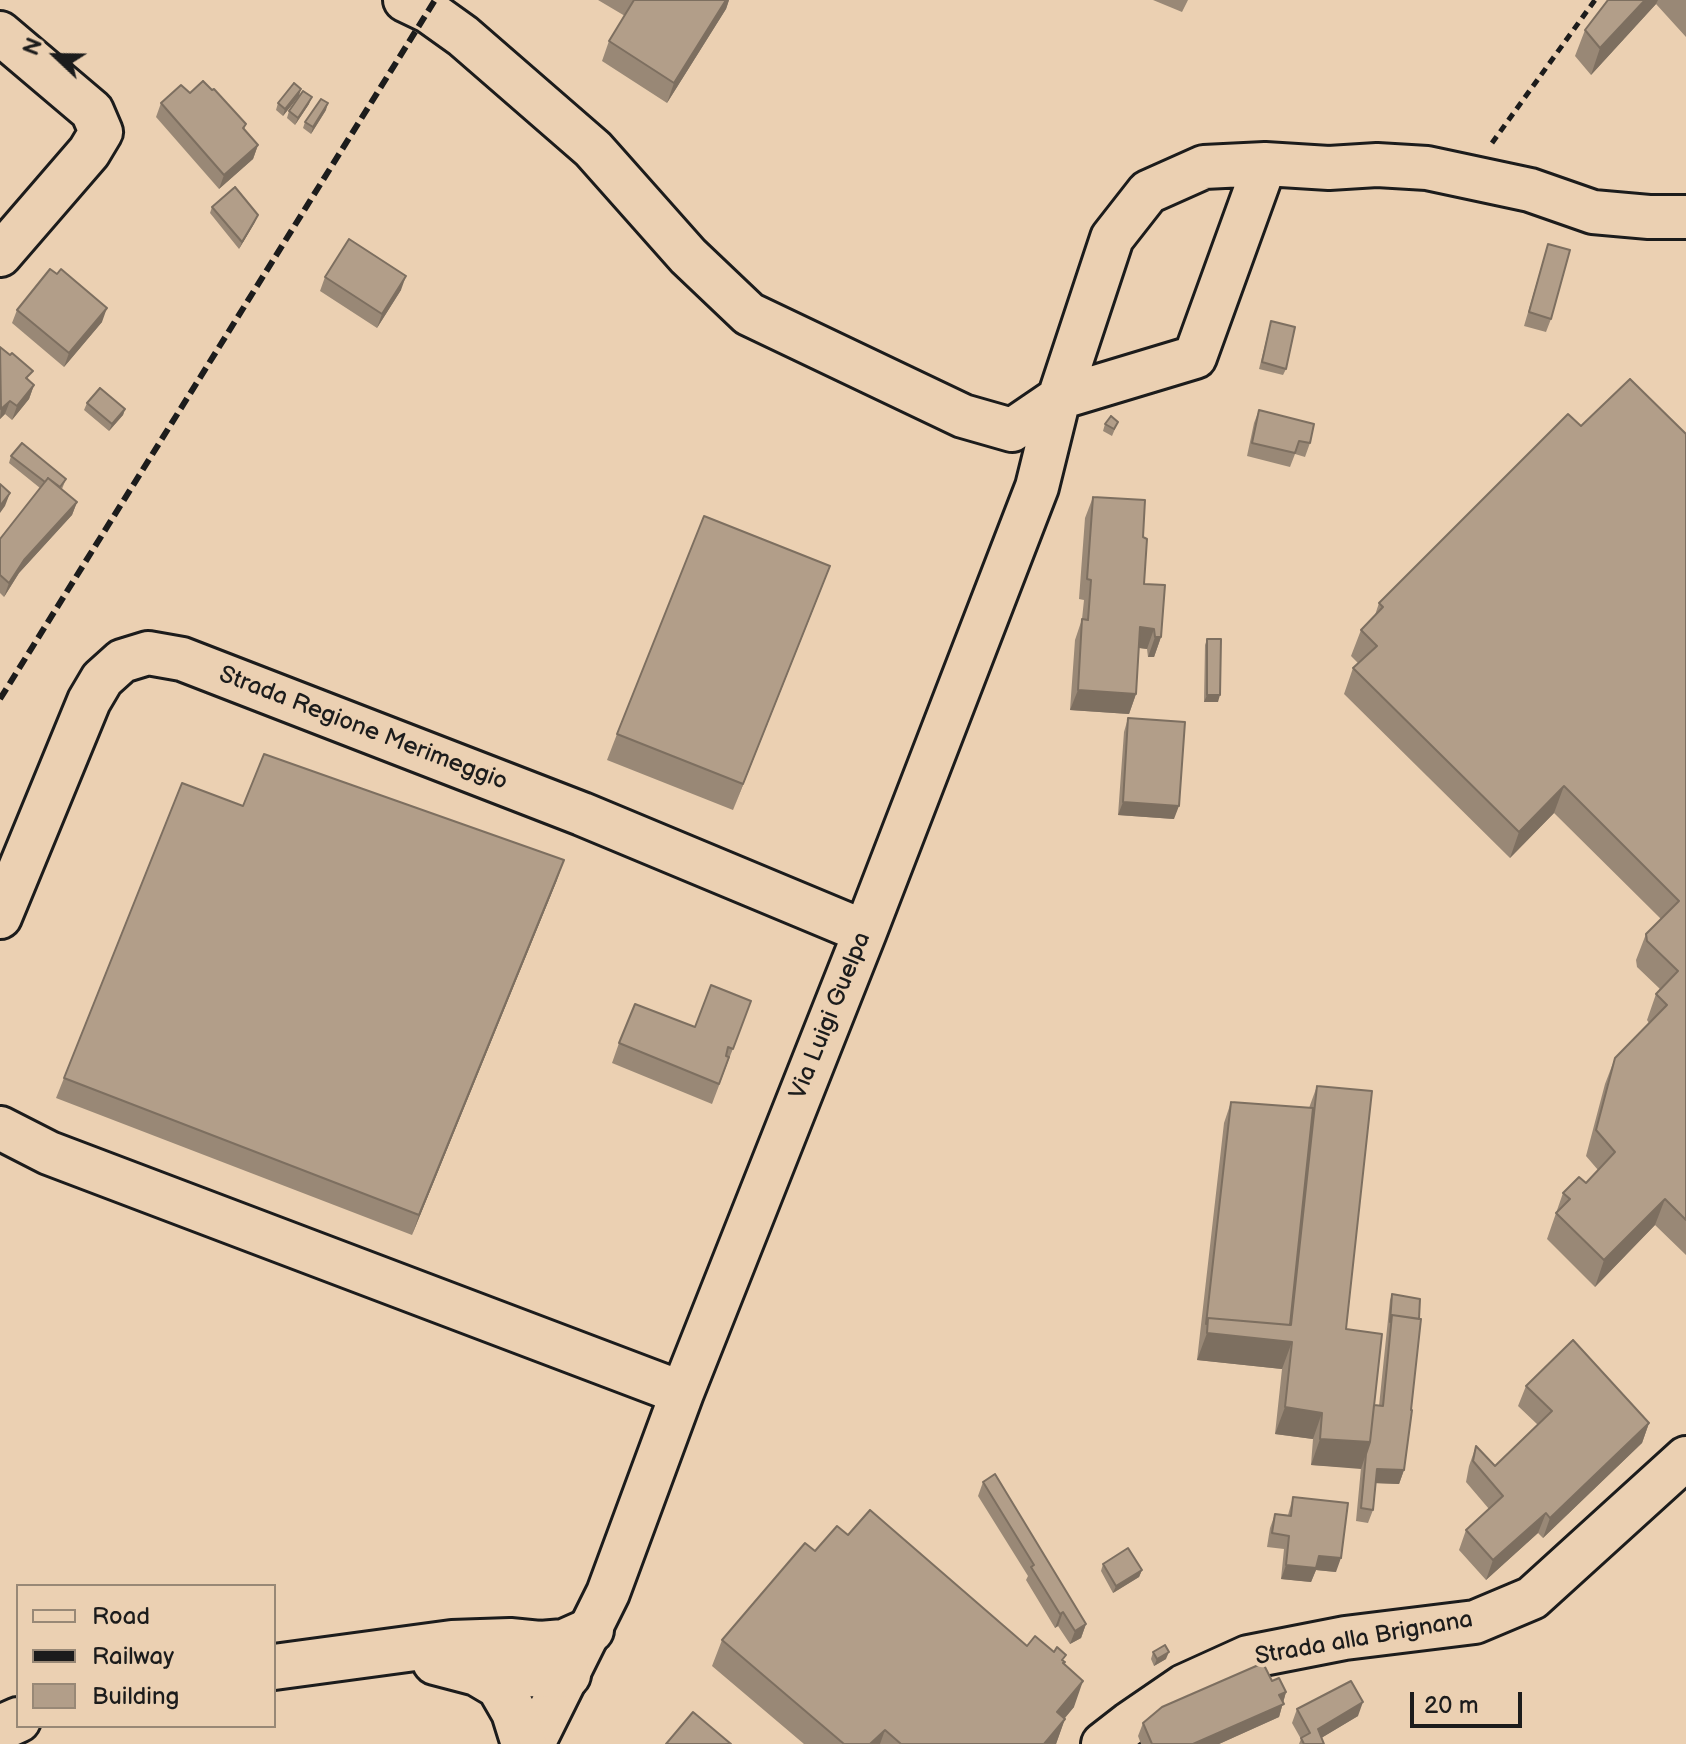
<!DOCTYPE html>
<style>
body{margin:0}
#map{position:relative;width:1686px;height:1744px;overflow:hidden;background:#ebd0b2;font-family:"Balsamiq Sans",sans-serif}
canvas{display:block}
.legend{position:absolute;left:16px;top:1584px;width:260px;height:144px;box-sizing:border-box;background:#ebd0b2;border:2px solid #988876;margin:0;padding:10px 14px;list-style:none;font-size:24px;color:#1c1c1c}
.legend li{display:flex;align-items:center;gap:16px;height:40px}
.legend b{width:40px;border:2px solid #988876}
.north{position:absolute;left:16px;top:16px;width:80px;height:80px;-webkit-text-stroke:6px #ebd0b2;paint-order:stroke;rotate:292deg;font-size:22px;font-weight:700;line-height:32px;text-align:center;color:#1c1c1c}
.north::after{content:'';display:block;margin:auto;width:28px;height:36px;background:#1c1c1c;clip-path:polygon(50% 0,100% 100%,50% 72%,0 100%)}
.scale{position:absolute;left:1410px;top:1692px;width:112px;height:36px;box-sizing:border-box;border:4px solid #1c1c1c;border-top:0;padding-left:10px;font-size:24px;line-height:28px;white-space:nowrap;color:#1c1c1c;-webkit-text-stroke:6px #ebd0b2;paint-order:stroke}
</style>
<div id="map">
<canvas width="1686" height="1744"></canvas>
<ul class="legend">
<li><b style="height:10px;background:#ebd0b2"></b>Road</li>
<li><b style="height:10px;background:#1c1c1c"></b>Railway</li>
<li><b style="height:22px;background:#b29e89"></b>Building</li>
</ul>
<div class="north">N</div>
<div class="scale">20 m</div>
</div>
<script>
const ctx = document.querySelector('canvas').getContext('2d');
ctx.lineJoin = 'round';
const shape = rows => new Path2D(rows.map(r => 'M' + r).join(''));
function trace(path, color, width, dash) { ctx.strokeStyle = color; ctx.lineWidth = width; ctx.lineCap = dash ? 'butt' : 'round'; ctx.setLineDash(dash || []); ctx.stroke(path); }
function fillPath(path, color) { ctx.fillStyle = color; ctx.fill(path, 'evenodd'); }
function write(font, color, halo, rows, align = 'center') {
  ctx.font = font + ' "Balsamiq Sans",sans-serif'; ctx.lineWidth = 8; ctx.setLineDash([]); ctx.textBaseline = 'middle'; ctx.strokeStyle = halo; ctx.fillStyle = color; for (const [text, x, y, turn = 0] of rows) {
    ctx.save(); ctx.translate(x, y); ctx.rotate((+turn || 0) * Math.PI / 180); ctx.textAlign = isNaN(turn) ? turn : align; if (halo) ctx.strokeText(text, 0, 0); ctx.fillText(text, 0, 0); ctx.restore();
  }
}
const street = shape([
 [405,0,428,11,463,36,593,149,688,256,749,314,963,416,1012,430,1059,398,1112,238,1148,192,1204,167,1265,164,1329,168,1377,165,1427,168,1530,190,1593,212,1649,217,1686,217],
 [0,33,92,111,101,132,89,152,0,255],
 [0,917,89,701,102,679,122,661,148,653,182,659,582,814,865,932],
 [0,1128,49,1153,682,1393],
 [533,1744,608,1593,682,1393,865,932,1037,487,1059,398,1195,357,1265,164],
 [1103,1744,1130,1723,1184,1686,1248,1657,1345,1638,1475,1622,1532,1598,1686,1458]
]);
const highway = shape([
 [435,1662,477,1673,568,1675],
 [274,1667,452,1643,510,1641,540,1644,564,1642,591,1630],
 [477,1673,499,1686,514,1712,524,1744],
 [0,1728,18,1720]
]);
trace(street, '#1c1c1c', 48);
trace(highway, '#1c1c1c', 50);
trace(shape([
 [1492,143,1595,0]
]), '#1c1c1c', 5, [8, 6]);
trace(street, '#ebd0b2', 42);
trace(highway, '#ebd0b2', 44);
trace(shape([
 [0,699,435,0]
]), '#1c1c1c', 6, [12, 6]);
fillPath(shape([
 [598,0,729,0,726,9,667,103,602,61,609,41,625,16],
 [1153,0,1188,0,1182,12],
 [1608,0,1686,0,1686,37,1656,4,1591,75,1575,56,1585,30],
 [190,93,246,124,244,130,258,145,253,159,219,189,156,117,161,103],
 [299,96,283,116,276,110,278,103],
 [309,104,295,125,287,118,289,111],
 [326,110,311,134,303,128,305,122],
 [212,207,255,222,239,249,210,213],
 [1548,244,1551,319,1546,332,1524,326],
 [325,277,401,290,377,328,320,291],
 [17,310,102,322,64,367,12,323],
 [1271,321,1286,369,1283,375,1259,369],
 [0,347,34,385,29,399,12,420,5,414,0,419],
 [87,403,125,409,123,415,109,431,84,410],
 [1259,410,1310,443,1305,457,1295,454,1290,467,1247,456,1254,423],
 [1118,422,1112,436,1103,431,1105,424],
 [1581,426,1686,434,1686,1255,1655,1225,1595,1287,1547,1239,1563,1193,1586,1183,1598,1170,1586,1156,1605,1084,1615,1058,1649,1023,1647,1020,1656,994,1660,989,1637,967,1636,960,1646,934,1661,919,1554,813,1510,858,1344,694,1353,668,1358,663,1351,656,1361,630,1375,615,1379,603],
 [11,456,66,479,62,489,77,502,72,515,19,573,4,597,0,593,0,539,40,488,9,463],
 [1093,497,1143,537,1144,584,1161,637,1154,657,1148,657,1147,649,1139,648,1136,694,1129,714,1070,710,1075,640,1082,619,1084,600,1079,599,1085,518],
 [820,592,733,810,607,760,617,734],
 [1207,639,1218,702,1204,702,1205,645],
 [1128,718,1174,819,1118,815,1124,732],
 [243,806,557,880,412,1235,56,1098,64,1078],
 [751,1001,712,1104,612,1063,619,1043,695,1027],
 [1317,1086,1346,1329,1374,1405,1379,1406,1390,1300,1392,1294,1404,1470,1399,1484,1376,1483,1373,1510,1368,1523,1356,1521,1361,1468,1311,1465,1313,1439,1275,1434,1282,1369,1197,1360,1224,1123,1231,1102,1309,1108],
 [1526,1386,1649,1423,1642,1443,1543,1538,1538,1533,1486,1580,1459,1550,1466,1530,1489,1509,1466,1482,1469,1466,1476,1446,1495,1466,1538,1425,1518,1406],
 [983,1482,1086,1624,1081,1638,1070,1644,1058,1626,1055,1628,1026,1580,1028,1576,978,1496],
 [1293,1497,1336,1572,1316,1570,1311,1582,1281,1579,1284,1549,1267,1547,1270,1528,1275,1514,1288,1515],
 [848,1535,1027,1646,1064,1661,1074,1707,1065,1718,1056,1744,804,1744,712,1666,722,1640,815,1551],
 [1103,1564,1142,1570,1139,1577,1113,1593,1101,1571],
 [1153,1652,1166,1659,1154,1666,1151,1659],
 [1286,1692,1279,1717,1219,1744,1141,1744,1138,1736,1143,1723],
 [1297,1709,1358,1716,1321,1738,1324,1744,1299,1744,1301,1739,1292,1723]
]), '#998876');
fillPath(shape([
 [726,0,729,0,726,9,667,103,674,83],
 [1645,0,1658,0,1656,4,1591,75,1600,48],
 [301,89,299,96,283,116,285,109],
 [312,97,309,104,295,125,298,118],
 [328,103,326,110,311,134,313,127],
 [258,145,253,159,219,189,224,175],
 [258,215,255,222,239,249,242,242],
 [406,276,401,290,377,328,382,314],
 [107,308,102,322,64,367,69,353],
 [34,385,29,399,12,420,17,406],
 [10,401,5,414,0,419,1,409],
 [125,409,123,415,109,431,112,424],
 [10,493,5,506,0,513,0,506],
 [77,502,72,515,19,573,4,597,9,583,24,560],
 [830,566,820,592,733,810,743,784],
 [1140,627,1154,629,1147,649,1133,647],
 [1155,637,1161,637,1154,657,1148,657],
 [1078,690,1136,694,1129,714,1070,710],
 [1207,695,1220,695,1218,702,1204,702],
 [1564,786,1554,813,1510,858,1519,832],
 [1123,802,1179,806,1174,819,1118,815],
 [564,860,557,880,412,1235,419,1215],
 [1665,1199,1655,1225,1595,1287,1604,1260],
 [1207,1333,1292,1342,1282,1369,1197,1360],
 [1285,1407,1322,1413,1313,1439,1275,1434],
 [1649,1423,1642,1443,1543,1538,1550,1518],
 [1320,1439,1370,1442,1361,1469,1311,1465],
 [1377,1469,1404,1470,1399,1484,1372,1483],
 [1546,1513,1538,1533,1486,1580,1493,1560],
 [1319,1556,1341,1558,1336,1572,1316,1570,1311,1582,1281,1579,1286,1565],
 [1142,1570,1139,1577,1113,1593,1116,1586],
 [1063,1612,1058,1626,1055,1628,1060,1614],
 [1086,1624,1081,1638,1070,1644,1075,1631],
 [1169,1652,1166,1659,1154,1666,1157,1659],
 [1083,1681,1074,1707,1048,1738,1057,1712],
 [1286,1692,1279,1717,1219,1744,1193,1744],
 [1363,1702,1358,1716,1313,1743,1318,1729],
 [1065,1719,1056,1744,1044,1744],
 [885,1730,880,1744,870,1744]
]), '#7d6f60');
const building = shape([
 [634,0,726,0,674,83,609,41,634,0],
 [1608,0,1645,0,1600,48,1585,30,1608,0],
 [203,81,212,90,214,89,246,124,243,128,258,145,224,175,161,103,181,85,190,93,203,81],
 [294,83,301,89,285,109,278,103,294,83],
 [303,91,312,97,298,118,289,111,303,91],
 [321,99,328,103,313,127,305,122,321,99],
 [235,187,258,215,242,242,212,207,235,187],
 [349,239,406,276,382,314,325,277,349,239],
 [1548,244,1570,250,1551,319,1529,312,1548,244],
 [50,269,57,274,61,269,107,308,69,353,17,310,50,269],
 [1271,321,1295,327,1286,369,1262,362,1271,321],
 [0,347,10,355,12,353,33,371,26,378,34,385,17,406,10,401,1,409,0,347],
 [1630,379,1686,434,1686,1220,1665,1199,1604,1260,1556,1213,1570,1199,1563,1193,1579,1177,1586,1183,1615,1152,1596,1130,1615,1058,1667,1005,1656,994,1678,971,1647,941,1646,934,1679,901,1564,786,1519,832,1353,668,1377,646,1361,630,1383,607,1379,603,1568,414,1581,426,1630,379],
 [100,388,125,409,112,424,87,403,100,388],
 [1259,410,1314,424,1310,443,1299,441,1295,453,1252,443,1259,410],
 [1111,416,1118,422,1114,429,1105,424,1111,416],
 [22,443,66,479,60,487,48,478,45,482,11,456,22,443],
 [48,478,77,502,24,560,9,583,0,575,0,539,48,478],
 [0,484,10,493,0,506,0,484],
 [1093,497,1145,500,1143,537,1147,539,1144,584,1165,585,1161,637,1155,637,1154,629,1140,627,1136,694,1078,690,1082,619,1088,620,1091,580,1087,579,1093,497],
 [704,516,830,566,743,784,617,734,704,516],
 [1207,639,1221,639,1220,695,1207,695,1207,639],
 [1128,718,1185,722,1179,806,1123,802,1128,718],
 [264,754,564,860,419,1215,64,1078,182,783,243,806,264,754],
 [711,985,751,1001,733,1049,728,1047,726,1056,729,1057,719,1084,619,1043,635,1004,695,1027,711,985],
 [1317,1086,1372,1091,1346,1329,1382,1334,1370,1442,1320,1439,1322,1413,1285,1407,1292,1342,1207,1333,1208,1318,1291,1325,1317,1086],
 [1231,1102,1313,1108,1290,1325,1208,1318,1206,1324,1231,1102],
 [1392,1294,1420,1299,1419,1319,1392,1315,1390,1322,1392,1294],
 [1392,1315,1421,1319,1411,1410,1412,1410,1404,1470,1377,1469,1373,1510,1361,1508,1366,1454,1370,1442,1374,1405,1383,1406,1392,1315],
 [1573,1340,1649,1423,1550,1518,1546,1513,1493,1560,1466,1530,1503,1496,1473,1461,1476,1446,1495,1466,1552,1411,1526,1386,1573,1340],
 [995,1474,1086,1624,1075,1631,1063,1612,1060,1614,1031,1567,1034,1565,983,1482,995,1474],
 [1293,1497,1348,1503,1341,1558,1319,1556,1316,1568,1286,1565,1289,1536,1272,1533,1275,1514,1291,1516,1293,1497],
 [870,1510,1027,1646,1035,1636,1054,1652,1057,1647,1066,1655,1062,1660,1065,1662,1063,1663,1083,1681,1057,1712,1065,1719,1044,1744,901,1744,885,1730,870,1744,844,1744,722,1640,805,1543,815,1551,837,1526,848,1535,870,1510],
 [1128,1548,1142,1570,1116,1586,1103,1564,1128,1548],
 [1165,1645,1169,1652,1157,1659,1153,1652,1165,1645],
 [1263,1663,1272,1681,1279,1678,1286,1692,1279,1695,1284,1704,1193,1744,1152,1744,1143,1723,1162,1707,1263,1663],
 [1351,1681,1363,1702,1318,1729,1324,1744,1304,1744,1301,1738,1310,1733,1297,1709,1351,1681],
 [693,1712,731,1744,666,1744,693,1712]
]);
fillPath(building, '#b29e89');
trace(building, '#7d6f60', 2);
write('24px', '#1c1c1c', '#ebd0b2', [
 ["Strada Regione Merimeggio",363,729,21],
 ["Via Luigi Guelpa",831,1016,-68],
 ["Strada alla Brignana",1364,1639,-10]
]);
</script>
